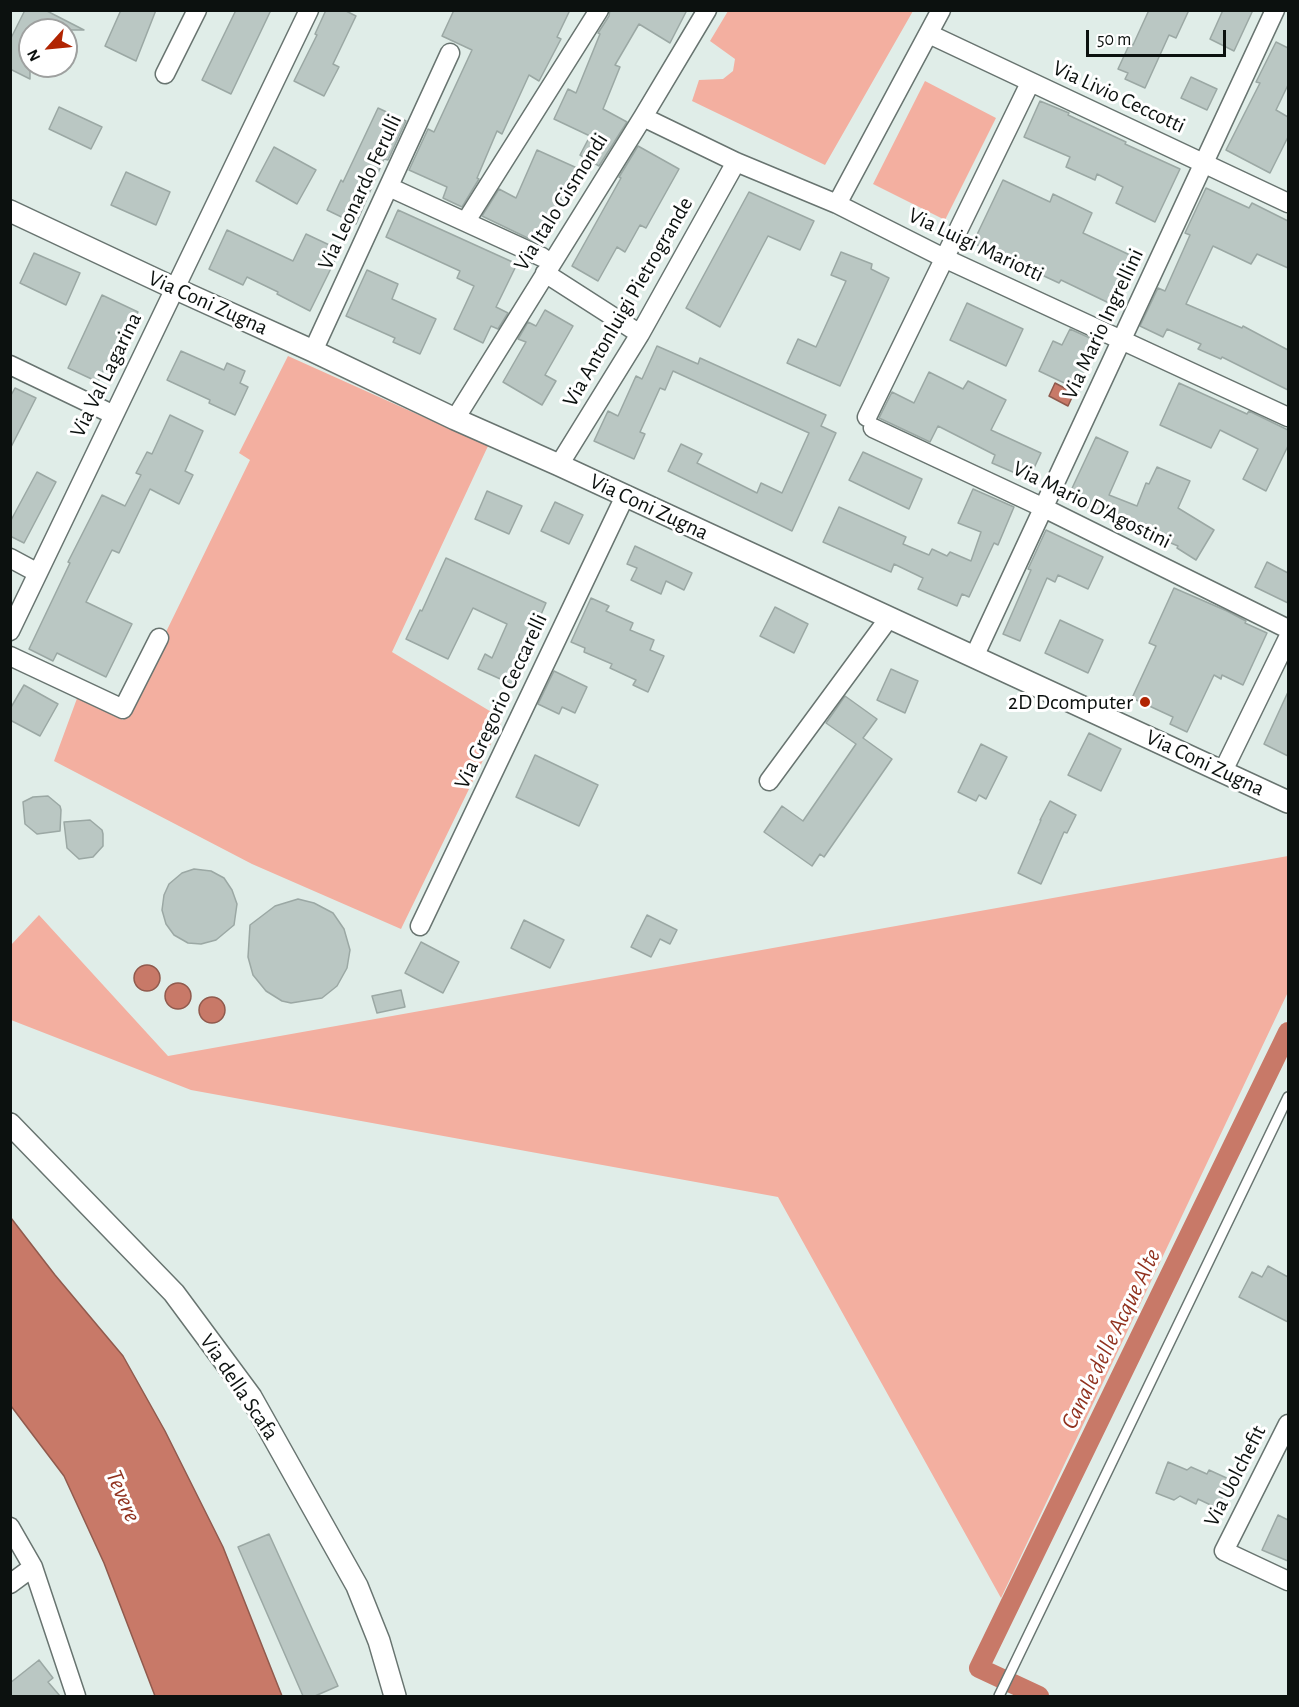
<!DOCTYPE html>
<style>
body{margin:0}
#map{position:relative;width:1299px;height:1707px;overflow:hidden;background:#e0ede8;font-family:"Alegreya Sans",sans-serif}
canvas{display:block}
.frame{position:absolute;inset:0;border:12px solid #0c110f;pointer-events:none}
.north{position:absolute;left:18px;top:18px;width:60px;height:60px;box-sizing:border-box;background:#fff;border:2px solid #9ea09f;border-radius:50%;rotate:243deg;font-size:16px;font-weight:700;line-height:24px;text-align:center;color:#0c110f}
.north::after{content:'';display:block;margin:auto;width:21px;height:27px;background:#b12402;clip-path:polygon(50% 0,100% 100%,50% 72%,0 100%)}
.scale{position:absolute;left:1086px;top:30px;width:140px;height:27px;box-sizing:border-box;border:3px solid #0c110f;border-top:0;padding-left:8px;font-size:18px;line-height:21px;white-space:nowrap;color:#0c110f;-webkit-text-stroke:4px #fff;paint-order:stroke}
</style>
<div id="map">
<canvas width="1299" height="1707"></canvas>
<div class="frame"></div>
<div class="north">N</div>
<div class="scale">50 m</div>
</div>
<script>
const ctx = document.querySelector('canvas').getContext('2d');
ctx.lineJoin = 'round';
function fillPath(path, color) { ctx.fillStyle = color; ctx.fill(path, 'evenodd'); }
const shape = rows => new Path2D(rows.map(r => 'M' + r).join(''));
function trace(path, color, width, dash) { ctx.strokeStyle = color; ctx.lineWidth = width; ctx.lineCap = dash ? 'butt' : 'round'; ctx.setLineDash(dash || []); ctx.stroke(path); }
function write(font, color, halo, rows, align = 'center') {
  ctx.font = font + ' "Alegreya Sans",sans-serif'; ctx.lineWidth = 6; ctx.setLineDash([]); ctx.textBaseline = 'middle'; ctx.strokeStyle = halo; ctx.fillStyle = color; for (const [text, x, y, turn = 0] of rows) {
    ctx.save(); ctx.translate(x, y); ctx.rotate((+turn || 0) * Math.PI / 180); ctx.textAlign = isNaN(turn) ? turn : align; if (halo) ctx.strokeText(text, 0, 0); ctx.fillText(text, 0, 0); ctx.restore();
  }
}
fillPath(shape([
 [728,11,728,10,913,11,825,165,692,101,699,80,723,79,733,71,735,59,710,41],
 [925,81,996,118,945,220,873,184],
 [288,356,488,446,392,652,503,719,401,929,252,864,54,761,79,693,123,720,250,460,239,453],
 [1288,856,1288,992,1001,1598,778,1197,191,1090,11,1020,11,945,39,915,168,1056]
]), '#f3afa0');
const water = shape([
 [1055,383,1074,393,1068,406,1049,396,1055,383],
 '134 978a13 13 0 1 1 26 0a13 13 0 1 1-26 0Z',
 '165 996a13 13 0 1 1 26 0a13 13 0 1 1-26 0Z',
 '199 1010a13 13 0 1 1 26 0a13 13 0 1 1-26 0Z',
 [11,1218,55,1275,123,1356,165,1431,223,1547,282,1696,155,1696,104,1563,64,1476,11,1406,11,1218]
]);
fillPath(water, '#c87968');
trace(water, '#905a4d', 1.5);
trace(shape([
 [1039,1696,979,1668,1288,1032]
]), '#c87968', 20);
const building = shape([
 [25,10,45,10,84,30,30,30,30,79,10,69,10,40,25,10],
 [121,10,156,10,136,61,105,46,121,10],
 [236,10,271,10,231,94,202,80,236,10],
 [326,10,344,10,356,16,333,64,339,67,324,96,294,81,317,35,315,34,326,10],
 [454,10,570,10,557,37,561,39,539,81,529,75,502,134,497,131,477,178,479,179,462,207,443,198,447,187,409,170,428,129,434,132,472,50,442,36,454,10],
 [610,10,687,10,670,43,639,24,615,65,620,67,603,109,627,122,599,166,580,155,590,136,554,119,568,89,576,93,600,34,598,33,609,16,610,10],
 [1149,10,1189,10,1176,38,1169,35,1145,88,1125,79,1128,73,1118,69,1130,43,1133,45,1149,10],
 [1223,10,1253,10,1234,51,1210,39,1223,10],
 [1276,42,1288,48,1288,85,1276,110,1288,117,1288,137,1270,173,1226,150,1260,83,1256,82,1276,42],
 [1191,77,1217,89,1207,110,1181,98,1191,77],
 [1040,101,1069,113,1068,115,1126,142,1125,144,1180,169,1155,222,1116,203,1123,187,1097,174,1095,180,1066,167,1070,157,1024,137,1040,101],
 [59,107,102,127,91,149,49,129,59,107],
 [378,108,406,121,388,160,384,159,356,224,327,210,341,180,343,182,378,108],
 [638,146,679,169,646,228,640,225,625,252,617,247,598,281,572,266,573,264,621,178,619,177,638,146],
 [274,147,316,170,297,204,256,181,274,147],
 [537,150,577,168,563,200,561,199,538,243,482,216,499,189,516,198,537,150],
 [126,172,170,192,156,225,111,205,126,172],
 [1003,180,1050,202,1053,194,1092,213,1083,233,1132,256,1111,304,1061,280,1059,283,973,243,1003,180],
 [1206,188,1249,208,1252,203,1288,221,1288,268,1257,254,1251,264,1213,246,1186,304,1242,328,1243,326,1288,350,1288,390,1222,357,1221,359,1198,349,1201,344,1167,329,1163,337,1140,326,1158,288,1165,291,1190,235,1185,233,1206,188],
 [749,192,814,221,800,250,768,236,720,327,686,308,749,192],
 [398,210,517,264,496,307,508,313,498,329,491,326,483,343,454,329,474,286,457,278,460,271,386,237,398,210],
 [227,230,293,261,306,234,340,250,310,311,277,294,278,292,247,277,243,285,209,269,227,230],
 [841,252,872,264,871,269,889,278,840,386,787,363,798,339,816,347,846,281,831,275,841,252],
 [34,253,80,273,66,305,20,283,34,253],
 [367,270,398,284,392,299,436,319,420,354,393,342,395,338,346,316,367,270],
 [102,295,138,312,115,360,110,357,98,382,68,368,102,295],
 [967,303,1023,329,1006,366,950,340,967,303],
 [545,310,573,326,545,375,556,381,542,405,503,382,526,342,518,339,528,322,536,326,545,310],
 [1070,329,1101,343,1079,390,1039,371,1053,341,1062,345,1070,329],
 [657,346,698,364,700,358,826,415,821,426,836,433,792,531,668,471,681,444,702,454,697,463,757,493,761,483,782,493,809,433,673,371,665,390,660,388,640,432,645,434,634,459,594,441,608,411,618,416,636,376,642,379,657,346],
 [181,351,224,370,227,363,245,371,240,383,248,387,235,415,209,403,210,400,167,380,181,351],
 [929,372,963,389,968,381,1006,400,991,430,1041,453,1029,479,992,463,995,455,938,426,930,442,879,418,892,392,914,403,929,372],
 [1179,383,1247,414,1249,411,1288,430,1288,446,1266,491,1243,479,1258,449,1220,430,1211,448,1160,425,1179,383],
 [15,388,36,398,10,449,10,397,15,388],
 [170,415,203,431,185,471,193,475,179,504,150,489,119,553,112,550,86,602,132,624,106,677,57,653,53,661,29,649,70,563,68,562,102,495,125,506,141,475,136,473,147,452,152,454,170,415],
 [1096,437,1128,452,1109,495,1137,506,1146,483,1149,484,1157,467,1190,481,1178,508,1214,530,1196,560,1177,548,1178,546,1067,499,1096,437],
 [863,452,922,479,909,509,849,480,863,452],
 [37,472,56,482,24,543,10,536,10,522,37,472],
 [973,489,1014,507,998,545,994,543,969,597,962,594,957,606,918,589,923,578,894,564,891,572,823,542,839,507,906,537,903,544,929,555,932,549,947,556,950,552,971,561,981,532,958,523,973,489],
 [487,491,522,506,509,534,475,519,487,491],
 [555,502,583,515,569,544,541,531,555,502],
 [1046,530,1103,557,1088,589,1058,575,1055,582,1047,578,1020,641,1003,634,1031,570,1028,569,1046,530],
 [635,546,692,573,684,590,666,581,661,594,631,580,637,568,627,564,635,546],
 [446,558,546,603,527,647,532,650,516,686,478,669,485,654,492,658,507,624,473,608,448,659,406,639,420,610,422,611,446,558],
 [1267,562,1288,573,1288,603,1255,587,1267,562],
 [1174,588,1227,611,1246,621,1245,623,1267,633,1243,685,1222,675,1221,679,1214,675,1187,732,1170,724,1173,717,1132,698,1156,646,1149,643,1174,588],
 [591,598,609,606,606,611,633,623,630,630,654,640,650,650,664,656,648,692,633,685,636,680,610,668,612,664,584,652,585,648,571,642,591,598],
 [775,607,808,624,794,653,760,636,775,607],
 [1060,620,1103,640,1088,673,1045,653,1060,620],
 [891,669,918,681,905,713,877,700,891,669],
 [554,671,587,687,575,713,562,707,559,714,538,704,554,671],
 [24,685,58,704,40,736,10,720,10,709,24,685],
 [1288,692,1288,756,1264,744,1288,692],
 [845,696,877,719,863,738,892,759,824,857,820,854,812,866,764,832,782,806,803,821,856,744,826,723,845,696],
 [1089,733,1121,749,1101,791,1068,775,1089,733],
 [981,744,1007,757,986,799,979,795,976,801,958,792,981,744],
 [535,755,598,785,579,826,516,797,535,755],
 [48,796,60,806,61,810,60,831,37,834,25,824,23,802,33,797,48,796],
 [1050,801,1076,815,1067,833,1064,832,1041,884,1018,873,1041,820,1040,820,1050,801],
 [90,820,102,830,103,834,103,846,93,857,79,859,67,848,64,822,90,820],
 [194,869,211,871,224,878,232,890,237,904,234,925,216,940,201,944,188,943,174,935,166,924,162,910,164,895,169,884,182,873,194,869],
 [298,899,314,903,333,913,344,929,350,950,347,968,337,986,322,998,291,1003,282,1001,266,991,253,975,248,957,250,925,275,906,298,899],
 [647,915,677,930,670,944,660,939,651,957,631,947,647,915],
 [524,920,564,940,550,968,511,948,524,920],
 [421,942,459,962,443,993,405,973,421,942],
 [401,990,405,1007,377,1013,372,996,401,990],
 [1268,1266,1288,1277,1288,1322,1239,1297,1252,1272,1262,1277,1268,1266],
 [1168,1462,1187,1470,1191,1467,1207,1474,1209,1470,1231,1480,1217,1508,1198,1499,1196,1504,1180,1496,1174,1500,1156,1493,1168,1462],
 [1278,1515,1288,1520,1288,1561,1262,1550,1278,1515],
 [269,1534,338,1686,315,1696,303,1696,238,1547,269,1534],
 [39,1660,53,1678,48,1682,60,1696,10,1696,10,1683,39,1660]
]);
fillPath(building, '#bac7c3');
trace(building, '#9ba8a4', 1.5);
const service = shape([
 [999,1696,1288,1097]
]);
const minor = shape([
 [929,34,1288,203],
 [165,74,197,10],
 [643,117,736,162,837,204,944,258,1288,417],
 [389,187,542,257],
 [837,204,941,10],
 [466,221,599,10],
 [545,273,640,334],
 [313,351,450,53],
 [10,365,114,415],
 [867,417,1030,83],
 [455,419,643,117,707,10],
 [873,428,1044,508,1288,629],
 [559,465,640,334,736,162],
 [10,558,38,573],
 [10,631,309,10],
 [10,656,123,709,159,638],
 [974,657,1275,10],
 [1223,771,1288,638],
 [769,781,889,618],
 [420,926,625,496],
 [1288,1424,1224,1551,1288,1581],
 [10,1527,33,1567,76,1696],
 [10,1584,33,1567]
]);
const tertiary = shape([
 [10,211,174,288,313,351,455,419,559,465,1288,802],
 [10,1124,174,1293,251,1397,357,1586,379,1641,395,1696]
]);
trace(service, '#687470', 12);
trace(minor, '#687470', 21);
trace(tertiary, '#687470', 24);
trace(service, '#fff', 9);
trace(minor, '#fff', 18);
trace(tertiary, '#fff', 21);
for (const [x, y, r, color] of [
 [1145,702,6,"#b12402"]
]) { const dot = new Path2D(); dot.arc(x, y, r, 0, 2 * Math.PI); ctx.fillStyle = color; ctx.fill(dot); trace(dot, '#fff', 2); }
write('22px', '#0c110f', '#fff', [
 ["Via Livio Ceccotti",1119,97,25],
 ["Via Leonardo Ferulli",360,192,-65],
 ["Via Italo Gismondi",561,202,-58],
 ["Via Luigi Mariotti",976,245,25],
 ["Via Antonluigi Pietrogrande",628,302,-60],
 ["Via Coni Zugna",208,303,24],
 ["Via Mario Ingrellini",1103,324,-65],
 ["Via Val Lagarina",106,375,-64],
 ["Via Mario D'Agostini",1092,505,26],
 ["Via Coni Zugna",649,507,25],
 ["Via Gregorio Ceccarelli",501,701,-65],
 ["Via Coni Zugna",1205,763,25],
 ["Via della Scafa",239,1387,56],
 ["Via Uolchefit",1235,1476,-63]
]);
write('22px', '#0c110f', '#fff', [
 ["2D Dcomputer",1133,702]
], 'right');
write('italic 24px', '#91321f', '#fff', [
 ["Canale delle Acque Alte",1111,1339,-64],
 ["Tevere",123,1496,67]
]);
</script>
